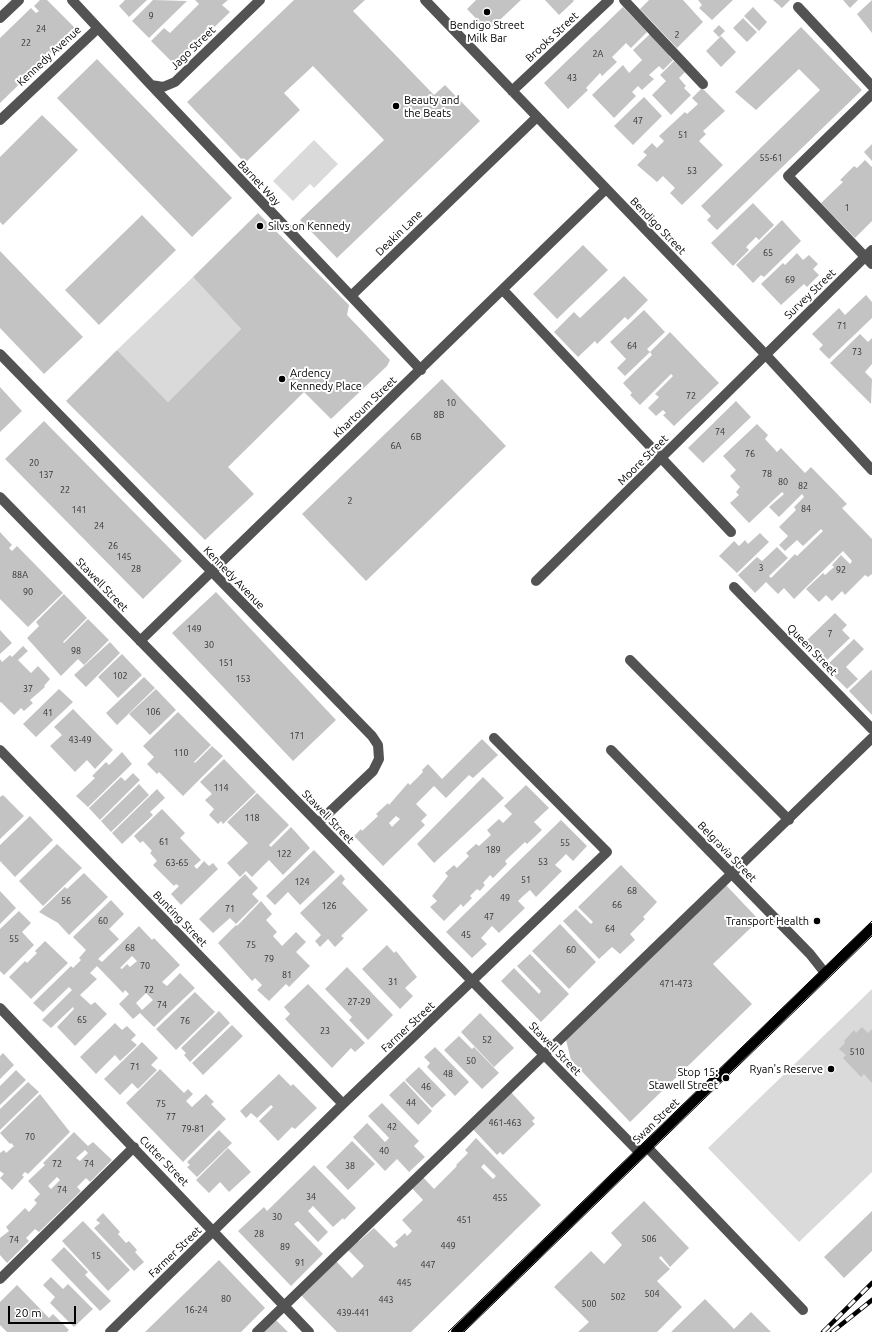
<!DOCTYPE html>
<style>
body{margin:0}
#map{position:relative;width:872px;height:1332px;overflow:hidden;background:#fff;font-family:Ubuntu,sans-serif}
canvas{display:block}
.scale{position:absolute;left:8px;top:1306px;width:68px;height:18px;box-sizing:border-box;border:2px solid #000;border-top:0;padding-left:5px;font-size:12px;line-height:14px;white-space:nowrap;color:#000;-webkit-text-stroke:3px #fff;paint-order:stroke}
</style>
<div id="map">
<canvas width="872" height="1332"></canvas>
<div class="scale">20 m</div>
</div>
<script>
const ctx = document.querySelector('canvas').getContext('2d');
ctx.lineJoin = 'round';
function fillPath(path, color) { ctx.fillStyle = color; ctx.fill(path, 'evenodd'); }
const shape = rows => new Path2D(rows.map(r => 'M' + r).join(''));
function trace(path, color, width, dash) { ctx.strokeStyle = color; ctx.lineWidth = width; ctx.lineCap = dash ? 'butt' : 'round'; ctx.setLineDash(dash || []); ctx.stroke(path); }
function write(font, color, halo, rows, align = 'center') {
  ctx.font = font + ' Ubuntu,sans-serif'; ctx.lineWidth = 4; ctx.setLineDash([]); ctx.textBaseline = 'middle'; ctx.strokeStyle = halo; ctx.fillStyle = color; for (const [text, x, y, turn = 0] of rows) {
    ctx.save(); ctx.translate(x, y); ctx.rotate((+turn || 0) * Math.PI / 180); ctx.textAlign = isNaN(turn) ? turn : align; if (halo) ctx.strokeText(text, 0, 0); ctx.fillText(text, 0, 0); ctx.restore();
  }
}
fillPath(shape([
 [314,140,338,164,314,188,310,184,293,201,273,181],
 [193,277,241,329,168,402,117,350],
 [872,989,872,1172,799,1242,708,1148]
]), '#dadada');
fillPath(shape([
 [40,0,47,0,76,29,0,103,0,38,31,8,36,13,39,11,34,6],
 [125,0,147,0,129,17,119,6],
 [153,0,187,1,149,38,132,21],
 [195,0,228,0,222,5,230,12,175,65,151,41,164,28,170,33,199,4],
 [294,0,365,0,353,11,434,95,445,85,480,121,337,258,300,220,384,140,313,66,284,93,300,110,245,163,187,102],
 [476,0,521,0,488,31,467,9],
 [545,0,573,0,574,1,559,15],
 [649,0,683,0,703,22,677,48,640,9],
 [698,0,733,0,712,20,699,8,702,5],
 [773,0,790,0,782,8],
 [843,0,858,0,850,8],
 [872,0,872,33,857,14],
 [623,7,647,32,631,48,626,43,612,57,617,62,602,76,600,73,586,88,588,90,568,109,544,83],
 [753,7,767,22,759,31,744,16],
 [743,18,757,32,747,42,733,28],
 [719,25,725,31,719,37,713,31],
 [801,27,862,90,717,230,707,220,711,216,701,206,820,90,799,69,756,110,735,92],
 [650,34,670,54,669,56,673,60,663,70,659,66,649,75,654,79,642,90,638,86,632,92,636,96,614,118,592,95,623,65,629,73,642,60,633,50],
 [721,36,736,52,721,67,706,51],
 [97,59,232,198,192,237,57,98],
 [674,61,685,72,679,78,686,86,684,88,691,95,671,115,652,95,666,81,660,75],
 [702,88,725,111,703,131,706,134,699,141,723,165,682,205,670,193,675,188,663,176,657,182,637,165,647,155,643,152,652,143,657,148,664,141,659,136,685,112,687,114,698,104,692,98],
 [644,97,662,116,633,145,614,126],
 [42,115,78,150,3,225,0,222,0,157],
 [872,144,872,161,864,152],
 [865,160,872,167,872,221,855,238,821,203,843,182,840,180,854,166,857,168],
 [753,203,774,225,759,240,756,237,746,247,749,250,733,266,711,243],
 [258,213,349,305,347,315,390,360,387,366,331,419,304,392,228,467,254,494,205,540,66,401,117,350,168,402,241,329,193,277],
 [142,215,176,250,99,325,65,290],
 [782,220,801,241,764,277,761,275,753,283,736,265],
 [583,245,608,270,557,319,533,294],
 [0,251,83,337,44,374,0,328],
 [797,253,803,260,809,255,818,264,813,269,819,275,807,287,804,284,781,305,761,284,783,263,785,265],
 [624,276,648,300,628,320,625,317,597,344,595,341,578,357,554,332,574,312,580,318],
 [866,295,872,302,872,318,829,359,819,349,823,345,812,334,839,308,845,315],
 [644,310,665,332,647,349,650,352,625,376,617,368,626,359,610,342],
 [670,332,719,383,674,426,663,415,666,413,663,410,656,416,648,408,659,397,655,394,673,376,671,374,640,405,630,395,632,393,623,383,652,355,650,352],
 [860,334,868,342,872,338,872,364,865,372,872,379,871,404,830,363],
 [442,379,506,446,366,581,302,514],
 [0,387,22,411,0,432],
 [736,401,751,417,703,463,688,448],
 [44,421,182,561,143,599,5,459],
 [757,424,768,435,765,439,777,452,781,448,805,473,811,467,847,504,842,508,872,539,872,574,868,577,865,575,845,595,842,591,832,601,826,595,819,602,806,589,823,573,825,575,834,567,832,565,841,555,850,564,852,561,843,551,794,599,784,588,778,594,766,582,755,593,738,575,757,557,762,561,777,547,788,558,769,576,771,578,795,554,797,556,823,531,821,529,803,546,797,540,785,551,779,545,788,536,779,527,796,510,794,507,804,497,802,494,779,517,769,507,784,494,782,492,749,523,730,503,739,495,736,492,740,487,730,476,736,470,723,456],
 [0,532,12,545,9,548,12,551,17,546,63,593,28,627,0,599],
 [760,533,769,542,737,573,719,556,734,541,739,546,745,540,748,544],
 [216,592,336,720,293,761,172,633],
 [64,594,87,618,63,642,64,643,88,619,109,640,84,665,78,659,61,676,27,638,39,626,36,622],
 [835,613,847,625,842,630,850,638,826,661,806,641],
 [0,630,12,643,0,654],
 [854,639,864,649,846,667,858,679,847,689,825,667],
 [110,642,120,653,86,687,74,675],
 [23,646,28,651,18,660,31,673,38,666,50,679,44,686,45,687,30,700,33,703,24,711,21,708,14,715,1,702,0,703,0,659,2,662,10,655,12,657],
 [122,654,142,675,118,698,98,677],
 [871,670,872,671,872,715,849,691],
 [144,677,155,688,117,725,106,713],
 [59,689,73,702,36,737,23,724],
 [156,689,176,710,150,735,129,714],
 [73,709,113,750,95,769,87,760,75,772,50,746,62,735,54,727],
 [178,712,211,745,194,762,195,763,212,746,223,756,183,796,159,772,157,774,147,764,154,757,143,746],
 [482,739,498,755,473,778,469,775,446,798,434,786,416,804,427,815,421,821,425,825,383,866,354,836,361,829,362,831,378,816,376,814,388,803,389,805,408,783,410,785,423,772,422,770,428,764,442,779],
 [396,816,400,819,392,827,389,823],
 [122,752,132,764,88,807,76,796,95,778,92,776,106,762,109,765],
 [224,759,256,792,223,824,221,821,218,824,209,815,214,809,205,800,212,794,200,782],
 [133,773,140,780,100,820,89,808,121,777,125,781],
 [483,777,504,798,434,863,417,844],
 [139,784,149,795,111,832,101,821],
 [526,785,549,808,534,822,542,830,527,844,525,842,505,861,507,864,493,878,490,875,483,883,485,885,480,891,477,889,470,896,472,898,463,907,461,904,444,921,430,907,437,901,432,896,448,876,445,873,454,865,457,868,469,856,466,853,476,844,479,846,491,835,487,830,499,819,503,823,512,814,504,806],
 [157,789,165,798,150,812,153,815,122,844,112,833],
 [257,793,289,825,269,845,271,847,291,827,310,848,283,875,269,860,252,877,246,871,240,877,227,863,248,843,227,822],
 [3,795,24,816,0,839,0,797],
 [162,809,185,833,180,838,201,860,194,866,197,869,204,861,209,866,213,863,218,869,181,905,171,894,179,886,176,884,174,886,153,865,157,861,150,853,152,851,143,841,140,843,134,836],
 [30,816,53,840,15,877,0,861,0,845],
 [561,820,587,846,573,861,566,854,555,865,562,871,536,897,530,890,523,896,518,901,525,908,499,933,492,926,481,938,487,944,472,958,446,932],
 [57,844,82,868,43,906,19,881],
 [314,850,335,872,300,905,288,892,275,905,266,896],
 [621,865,657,902,643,917,645,919,630,934,635,940,620,954,612,947,599,959,563,921,576,909,591,924,593,922,578,907],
 [84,873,108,897,69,935,58,923,39,912,65,887,67,889],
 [245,874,258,888,252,894,259,901,236,924,230,918,213,933,199,919],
 [341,874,345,879,342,883,368,910,341,936,344,938,335,947,328,939,320,947,315,941,321,935,300,913],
 [724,883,759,920,713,964,752,1004,630,1122,571,1060,565,1036],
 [0,891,16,908,0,924],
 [111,900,124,914,109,929,119,939,98,959,102,962,139,926,152,940,154,938,180,965,162,982,167,986,180,973,195,988,154,1027,140,1013,133,1019,119,1004,129,994,125,990,123,993,97,966,90,973,97,979,80,995,91,1005,95,1002,107,1014,75,1046,57,1027,74,1009,73,1007,51,1028,42,1020,72,990,69,987,43,1012,33,1003,71,966,73,968,81,960,79,958,86,950,73,937],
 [132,956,137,961,130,967,127,964,122,969,120,968],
 [146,993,153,1000,142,1010,136,1003],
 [261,901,272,914,266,920,277,932,273,936,282,946,296,932,306,942,296,952,310,966,289,987,286,984,269,1001,257,990,262,985,255,978,252,981,218,943,236,925,237,926],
 [19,911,31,923,22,932,34,945,4,975,0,971,0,929],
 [560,924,596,962,569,989,532,951],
 [45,941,68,963,31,999,9,977,25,961,27,963,37,953,35,951],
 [387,945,394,953,396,951,417,977,405,988,413,996,400,1009,362,969],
 [530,954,569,994,541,1022,501,981,514,968,539,994,541,991,517,966],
 [347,967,393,1015,368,1040,349,1020,352,1017,325,989],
 [308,984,365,1043,355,1052,351,1048,332,1068,285,1019,290,1014,284,1007],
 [195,992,215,1012,176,1050,156,1029],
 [219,1011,230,1023,190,1062,184,1055,186,1053,181,1048],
 [480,1013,514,1048,494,1067,461,1032],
 [115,1023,122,1030,127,1026,136,1035,131,1040,137,1045,120,1061,115,1055,96,1074,80,1057],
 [232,1025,243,1036,203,1075,192,1063],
 [862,1027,868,1033,872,1029,872,1083,864,1074,861,1077,843,1058,846,1055,839,1049,845,1043,844,1041,854,1030,856,1033],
 [459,1036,472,1049,474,1047,499,1073,482,1089,444,1050],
 [142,1042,158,1058,151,1065,157,1070,138,1089,132,1083,120,1095,104,1079],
 [435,1047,469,1082,455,1096,427,1067,430,1063,424,1057],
 [3,1053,14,1065,0,1079,0,1056],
 [419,1067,446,1095,432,1108,405,1080],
 [160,1069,184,1093,188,1089,193,1094,186,1101,192,1107,206,1094,214,1102,211,1104,226,1119,183,1162,126,1103],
 [16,1070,26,1080,0,1105,0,1086],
 [279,1074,291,1086,293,1084,317,1108,295,1129,292,1127,278,1141,259,1121,273,1107,271,1105,257,1118,251,1113,246,1118,240,1111],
 [404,1081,432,1111,418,1125,389,1095],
 [28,1082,39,1092,0,1130,0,1109],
 [509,1090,535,1118,532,1121,535,1124,503,1155,500,1152,497,1155,471,1127],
 [40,1094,70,1132,28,1174,25,1172,22,1175,24,1177,12,1190,0,1178,4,1174,0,1171,0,1153,4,1150,6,1153,14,1146,11,1143,10,1144,0,1133],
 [382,1103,419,1141,414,1146,425,1157,409,1172,397,1159,385,1171,353,1137,367,1123,385,1142,389,1138,368,1116],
 [219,1130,232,1143,197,1177,187,1167,190,1165,187,1162],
 [74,1132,88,1146,93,1142,112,1160,90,1182,86,1178,77,1187,81,1191,39,1232,35,1229,26,1238,29,1241,7,1263,0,1255,0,1238,9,1231,6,1227,25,1208,29,1212,37,1203,34,1200,40,1194,28,1181,45,1165,43,1163],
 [85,1150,88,1153,80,1161,76,1158],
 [57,1177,60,1180,51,1189,48,1186],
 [476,1138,541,1205,411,1332,337,1332,300,1294,335,1260,352,1278,364,1266,346,1248,356,1238,359,1241,374,1228,394,1248,398,1245,395,1242,405,1233,407,1236,412,1231,402,1220,423,1200,410,1186,421,1175,434,1189,457,1166,456,1165,468,1153,465,1150],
 [484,1164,496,1176,493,1179,481,1167],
 [352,1141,375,1164,348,1190,326,1167],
 [228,1148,251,1172,229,1192,220,1182,209,1193,196,1180],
 [314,1165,356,1208,344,1220,343,1218,333,1227,313,1206,308,1211,328,1232,318,1242,298,1221,294,1224,323,1254,291,1286,238,1231,264,1207,267,1211],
 [644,1201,689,1248,670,1267,661,1256,659,1258,670,1269,657,1281,682,1307,657,1332,578,1332,589,1322,554,1287,591,1251,604,1264,622,1245,611,1233],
 [872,1211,872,1251,844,1278,824,1257],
 [103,1213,120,1232,118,1234,126,1243,129,1241,137,1250,135,1252,144,1262,134,1271,94,1228,100,1223,96,1220],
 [83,1221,130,1270,108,1291,62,1241],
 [64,1247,88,1272,85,1275,111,1301,100,1311,51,1260],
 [219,1260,265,1308,241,1332,145,1332],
 [51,1277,63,1289,68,1284,93,1309,74,1327,50,1303,55,1297,43,1285],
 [17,1285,49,1318,53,1314,69,1330,67,1332,7,1332,0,1325,0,1302],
 [705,1299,734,1329,751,1312,771,1332,671,1332],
 [275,1319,288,1332,261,1332]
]), '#c3c3c3');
trace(shape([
 [72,0,151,85,163,87,175,82,260,0],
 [425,0,766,355,872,470],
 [624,0,703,84],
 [798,7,872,86],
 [0,18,19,0],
 [151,85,421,370],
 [512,91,609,0],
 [872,94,788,176,872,264],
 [0,120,98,28],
 [503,290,731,532],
 [351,296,537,117],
 [0,354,372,736,378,745,379,759,373,771,318,823],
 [0,497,640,1153],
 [536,581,872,250],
 [734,587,872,729],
 [140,641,606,189],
 [630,660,789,820],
 [0,750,343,1104],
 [611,750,810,954,825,973],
 [0,1008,309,1332],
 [647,1147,803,1310],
 [0,1279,134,1147],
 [110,1332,343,1104,607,852,494,738],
 [257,1332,872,738]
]), '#535353', 10);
trace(shape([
 [456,1332,872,928]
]), '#000', 10);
trace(shape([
 [448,1332,872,921],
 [464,1332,872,936]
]), '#000', 1);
const rail = shape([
 [823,1332,872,1283],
 [832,1332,872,1300]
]);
trace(rail, '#000', 4.5);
trace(rail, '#fff', 3, [9]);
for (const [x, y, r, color] of [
 [487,12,4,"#000"],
 [396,106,4,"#000"],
 [260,226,4,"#000"],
 [282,379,4,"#000"],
 [817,921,4,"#000"],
 [831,1069,4,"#000"],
 [726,1078,4,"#000"]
]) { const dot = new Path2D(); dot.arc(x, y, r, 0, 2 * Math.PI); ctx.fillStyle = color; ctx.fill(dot); trace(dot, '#fff', 1.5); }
write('9px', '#313131', null, [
 ["9",151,16],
 ["24",41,29],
 ["2",677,35],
 ["22",26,43],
 ["2A",598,54],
 ["43",572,78],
 ["47",638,121],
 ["51",683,135],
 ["55-61",771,158],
 ["53",692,171],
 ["1",847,208],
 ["65",768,253],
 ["69",790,280],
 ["71",842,326],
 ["64",632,346],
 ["73",857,352],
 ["72",691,396],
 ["10",451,403],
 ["8B",439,415],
 ["74",720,432],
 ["6B",416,437],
 ["6A",396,446],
 ["76",750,454],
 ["20",34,463],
 ["78",767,474],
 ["137",46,475],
 ["80",783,482],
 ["82",803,486],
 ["22",65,490],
 ["2",350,501],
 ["84",806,509],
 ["141",79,510],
 ["24",99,526],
 ["26",113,546],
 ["145",124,557],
 ["3",761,568],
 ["28",136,569],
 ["92",841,570],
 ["88A",20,575],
 ["90",28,592],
 ["149",194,629],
 ["7",830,634],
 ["30",209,645],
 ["98",76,651],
 ["151",226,663],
 ["102",120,676],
 ["153",243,679],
 ["37",28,689],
 ["106",153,712],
 ["41",48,713],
 ["171",297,736],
 ["43-49",80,740],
 ["110",181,753],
 ["114",221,788],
 ["118",252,818],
 ["61",164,842],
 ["55",565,843],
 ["189",493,850],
 ["122",284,854],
 ["53",543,862],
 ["63-65",177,863],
 ["51",526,880],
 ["124",302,882],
 ["68",632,891],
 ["49",505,898],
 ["56",66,901],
 ["66",617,905],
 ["126",329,906],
 ["71",230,909],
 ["47",489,917],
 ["60",103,921],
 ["64",610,929],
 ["45",466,935],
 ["55",14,939],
 ["75",251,945],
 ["68",130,948],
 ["60",571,950],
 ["79",269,959],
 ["70",145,966],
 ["81",287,975],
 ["31",393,982],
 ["471-473",676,984],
 ["72",149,990],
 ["27-29",359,1002],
 ["74",162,1005],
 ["65",82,1020],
 ["76",185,1021],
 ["23",325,1031],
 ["52",487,1040],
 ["510",857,1052],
 ["50",471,1061],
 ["71",135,1067],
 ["48",448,1074],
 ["46",426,1087],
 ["44",411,1103],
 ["75",161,1104],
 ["77",171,1117],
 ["461-463",505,1123],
 ["42",392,1127],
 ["79-81",193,1129],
 ["70",30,1137],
 ["40",384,1151],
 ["72",57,1164],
 ["74",89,1164],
 ["38",350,1166],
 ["74",62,1190],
 ["34",311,1197],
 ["455",500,1198],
 ["30",277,1217],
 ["451",464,1220],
 ["28",259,1234],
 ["506",649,1239],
 ["74",14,1240],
 ["449",448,1246],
 ["89",285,1247],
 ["15",96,1256],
 ["91",300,1263],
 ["447",428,1265],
 ["445",404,1283],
 ["504",652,1294],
 ["502",618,1297],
 ["80",226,1299],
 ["443",386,1300],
 ["500",589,1304],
 ["16-24",196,1310],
 ["439-441",353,1313]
]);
write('11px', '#000', '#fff', [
 ["Bendigo Street",487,25,"center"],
 ["Milk Bar",487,38,"center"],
 ["Beauty and",404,100],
 ["the Beats",404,113],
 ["Silvs on Kennedy",268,226],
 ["Ardency",290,373],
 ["Kennedy Place",290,386],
 ["Transport Health",809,921,"right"],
 ["Ryan's Reserve",823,1069,"right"],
 ["Stop 15:",718,1072,"right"],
 ["Stawell Street",718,1085,"right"]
], 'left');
write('11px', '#000', '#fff', [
 ["Brooks Street",552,37,-43],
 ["Jago Street",193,48,-44],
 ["Kennedy Avenue",49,56,-43],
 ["Barnet Way",259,183,47],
 ["Bendigo Street",658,226,46],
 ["Deakin Lane",399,233,-44],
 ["Survey Street",810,294,-44],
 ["Khartoum Street",365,407,-44],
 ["Moore Street",643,460,-45],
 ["Kennedy Avenue",234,578,46],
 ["Stawell Street",102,585,46],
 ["Queen Street",812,650,46],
 ["Stawell Street",328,817,46],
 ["Belgravia Street",727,852,46],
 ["Bunting Street",180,919,46],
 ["Farmer Street",408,1027,-43],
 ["Stawell Street",555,1049,46],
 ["Swan Street",656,1121,-44],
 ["Cutter Street",164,1161,46],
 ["Farmer Street",175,1252,-44]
]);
</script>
